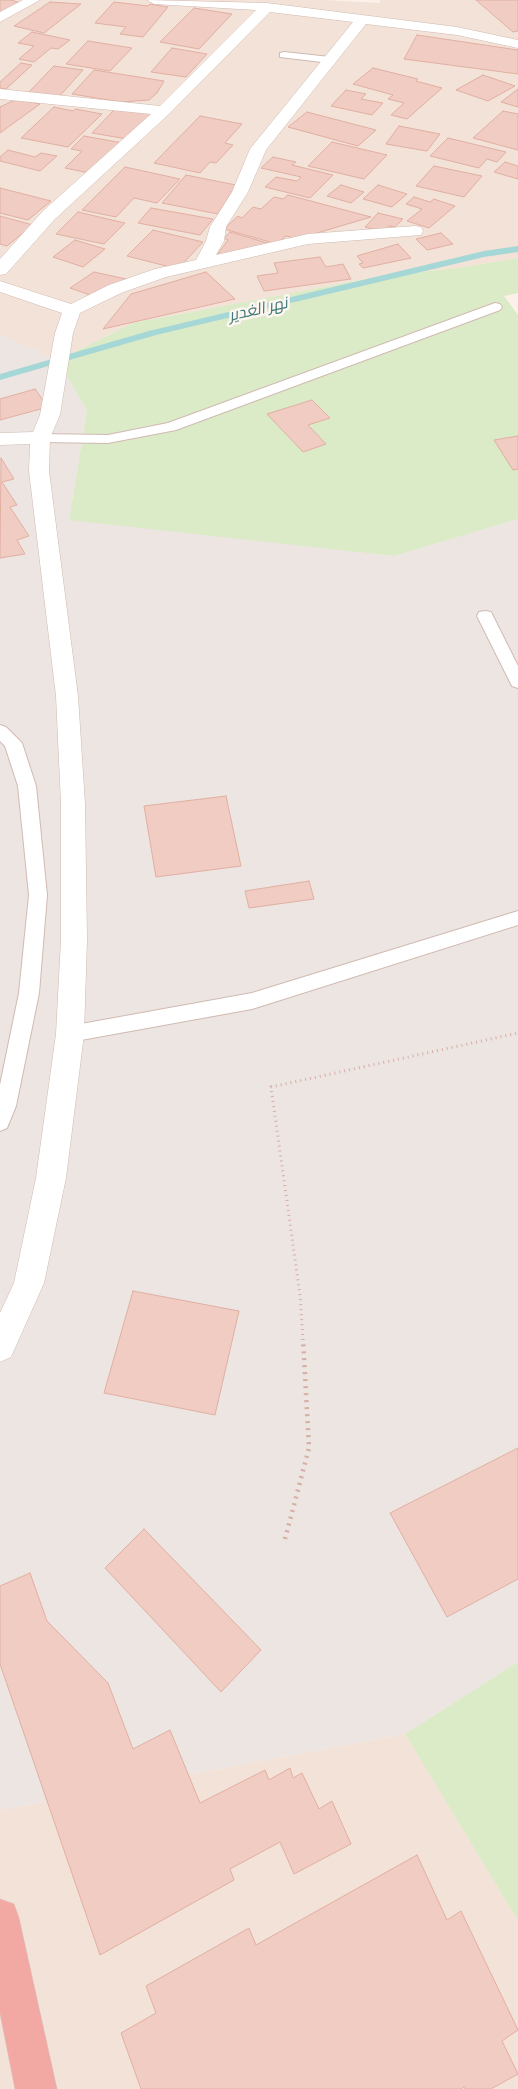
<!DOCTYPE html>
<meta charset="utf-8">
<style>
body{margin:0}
canvas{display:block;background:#fcf1e9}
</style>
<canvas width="518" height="2089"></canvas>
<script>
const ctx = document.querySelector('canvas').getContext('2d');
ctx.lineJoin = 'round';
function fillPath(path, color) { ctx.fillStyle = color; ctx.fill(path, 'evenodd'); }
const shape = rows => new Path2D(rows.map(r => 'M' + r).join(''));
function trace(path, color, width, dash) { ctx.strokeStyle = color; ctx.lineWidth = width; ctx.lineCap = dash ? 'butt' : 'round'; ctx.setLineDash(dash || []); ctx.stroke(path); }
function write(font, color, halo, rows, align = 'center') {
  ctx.font = font + ' Ubuntu,Cairo,sans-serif'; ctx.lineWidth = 5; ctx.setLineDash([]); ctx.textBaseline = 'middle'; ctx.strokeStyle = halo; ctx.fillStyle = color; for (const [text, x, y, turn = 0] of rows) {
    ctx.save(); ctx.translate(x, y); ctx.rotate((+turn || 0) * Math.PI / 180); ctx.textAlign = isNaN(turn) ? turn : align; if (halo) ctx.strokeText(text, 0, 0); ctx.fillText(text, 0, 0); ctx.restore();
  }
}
fillPath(shape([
 [0,0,323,0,380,3,380,0,518,0,518,258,457,268,382,276,133,323,58,360,0,335],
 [405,1734,518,1921,518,2089,0,2089,0,1810]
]), '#f3e2d8');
fillPath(shape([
 [0,335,58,360,87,411,69,519,394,556,518,519,518,1662,405,1734,0,1810]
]), '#ede5e2');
fillPath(shape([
 [518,258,518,293,504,296,518,315,518,519,394,556,69,520,87,411,58,360,133,323,382,276,457,268],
 [518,1662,518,1921,405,1734]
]), '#dbeac7');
fillPath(shape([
 [518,246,518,252,484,257,156,335,0,380,0,374,149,331,484,251,518,246]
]), '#a4d7d5');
const building = shape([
 [0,0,11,0,24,4,0,17,0,0],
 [476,0,518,0,518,31,513,32,476,0],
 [50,2,81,4,44,33,14,26,50,2],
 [114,2,148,6,150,4,168,7,143,37,120,34,126,27,95,23,114,2],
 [194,8,232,14,199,49,160,42,194,8],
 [32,32,70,40,58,49,51,48,34,62,19,59,34,46,18,43,32,32],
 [417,35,518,50,518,74,404,59,417,35],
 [88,41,132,48,110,71,66,64,88,41],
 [172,48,207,54,186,77,151,72,172,48],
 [21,63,32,65,6,89,0,88,0,82,21,63],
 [54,66,83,70,57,99,27,94,54,66],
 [373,68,418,79,416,81,442,88,407,119,391,115,404,103,388,99,393,95,353,84,373,68],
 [94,70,164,81,157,93,149,100,121,102,72,94,94,70],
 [483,75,515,86,488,101,456,90,483,75],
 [518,89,518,107,501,102,518,89],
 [346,90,366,94,361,99,383,103,372,115,331,106,346,90],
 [17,99,40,104,0,133,0,107,17,99],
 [54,107,73,111,75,109,102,114,68,147,21,138,54,107],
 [115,109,152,113,127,139,92,133,115,109],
 [503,111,518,114,518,150,473,138,503,111],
 [307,112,376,130,358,146,288,127,307,112],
 [200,116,242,124,225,143,233,145,216,163,210,162,200,173,154,163,200,116],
 [399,126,440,134,427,151,386,144,399,126],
 [84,136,123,143,94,174,65,168,82,151,71,149,84,136],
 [448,138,506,152,497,162,487,159,479,168,430,156,448,138],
 [332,142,387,155,364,179,308,166,332,142],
 [8,150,35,157,41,153,57,156,40,171,0,161,0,157,8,150],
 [273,157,296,162,292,165,333,175,310,198,265,187,276,177,297,181,301,177,261,168,273,157],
 [505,162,518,166,518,179,494,172,505,162],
 [434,166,482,176,464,197,416,186,434,166],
 [125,167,180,179,157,203,134,198,116,217,82,210,125,167],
 [186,175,236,185,218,214,162,203,186,175],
 [341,185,364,192,351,203,327,196,341,185],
 [378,185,407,194,392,207,363,199,378,185],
 [0,188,51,201,28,220,0,213,0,188],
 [288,195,371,217,297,239,286,236,277,244,224,229,238,216,242,218,253,207,261,209,274,197,283,199,288,195],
 [414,197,430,202,434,199,455,206,429,228,407,221,422,209,406,204,414,197],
 [151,208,213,219,200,235,138,223,151,208],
 [78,212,125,223,104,244,56,234,78,212],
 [378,213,403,219,395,227,389,226,384,232,365,227,378,213],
 [0,216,33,225,7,246,0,244,0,216],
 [153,230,203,242,178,269,127,256,153,230],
 [230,232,274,245,216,256,228,240,224,238,230,232],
 [441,233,453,244,427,250,416,239,441,233],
 [75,240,105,249,83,267,53,257,75,240],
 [398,244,411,258,363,268,359,264,363,263,357,256,398,244],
 [320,257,326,267,343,264,351,279,264,291,257,276,278,273,274,263,320,257],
 [94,272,126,279,93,296,70,288,94,272],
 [206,272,235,299,103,329,131,294,206,272],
 [35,389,48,407,0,420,0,399,35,389],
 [312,400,330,418,308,425,326,444,303,452,267,414,312,400],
 [518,436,518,469,513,470,494,440,518,436],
 [1,458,14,479,2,482,17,505,10,507,29,536,17,540,25,554,0,558,1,458],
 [226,796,241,866,156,877,144,806,226,796],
 [309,881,314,899,249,908,245,891,309,881],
 [133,1291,239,1311,215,1415,104,1393,133,1291],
 [518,1448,518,1579,447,1617,390,1513,518,1448],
 [144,1529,261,1650,221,1692,105,1568,144,1529],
 [30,1573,47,1621,108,1683,133,1749,170,1730,200,1803,265,1770,269,1780,290,1768,293,1778,302,1773,319,1809,332,1801,351,1844,294,1874,280,1842,230,1869,234,1880,100,1955,0,1664,0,1586,30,1573],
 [417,1855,447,1920,461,1911,518,2030,502,2041,518,2074,491,2089,465,2089,464,2087,461,2089,141,2089,121,2033,156,2013,146,1986,249,1928,256,1945,417,1855]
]);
fillPath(building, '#f0ccc2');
trace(building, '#e2afa2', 1);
const lane = shape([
 [284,52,330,57,335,60,330,63,280,57,280,53,284,52],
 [495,303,500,304,502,307,500,310,176,430,108,443,40,442,33,438,40,434,108,435,168,423,495,303],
 [485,611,491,612,518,666,518,688,512,686,477,616,479,612,485,611],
 [0,725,6,727,22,743,36,786,47,895,39,993,16,1106,7,1128,0,1131,0,1085,19,993,29,895,18,786,5,746,0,741,0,725],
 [518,911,518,925,252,1009,70,1042,63,1040,60,1034,63,1028,70,1026,252,993,518,911]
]);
const street = shape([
 [23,0,40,0,0,22,0,12,23,0],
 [147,0,267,3,457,27,518,40,518,48,457,35,366,24,266,150,248,192,226,227,224,241,216,255,308,234,415,226,421,227,423,231,421,235,308,244,166,277,121,293,80,313,73,333,60,415,50,438,49,471,78,696,85,804,87,939,84,1034,66,1178,44,1283,11,1357,0,1362,0,1313,14,1283,36,1178,56,1034,61,939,61,804,56,696,29,471,30,444,0,445,0,433,33,432,40,415,55,333,62,313,0,292,0,281,71,304,109,285,155,269,196,260,206,241,210,227,232,192,250,149,353,22,270,12,169,114,55,219,6,274,0,275,0,259,43,211,151,114,0,99,0,89,160,106,256,10,154,4,147,0]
]);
const highway = shape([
 [0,1899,14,1904,19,1918,57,2089,15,2089,0,2013,0,1899]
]);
trace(lane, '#d0bab1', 2);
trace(street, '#d0bab1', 1);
trace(highway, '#d9cfcd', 1);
trace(shape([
 [303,1340,300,1295,271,1087,518,1033]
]), '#d6aea4', 3, [1, 4]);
trace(shape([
 [285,1539,309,1448,303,1339]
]), '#d6aea4', 4.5, [2, 5]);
fillPath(lane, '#fff');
fillPath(street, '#fff');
fillPath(highway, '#f3a9a3');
write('italic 16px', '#417a79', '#fef6f0', [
 ["نهر الغدير",258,309,-13]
]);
</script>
